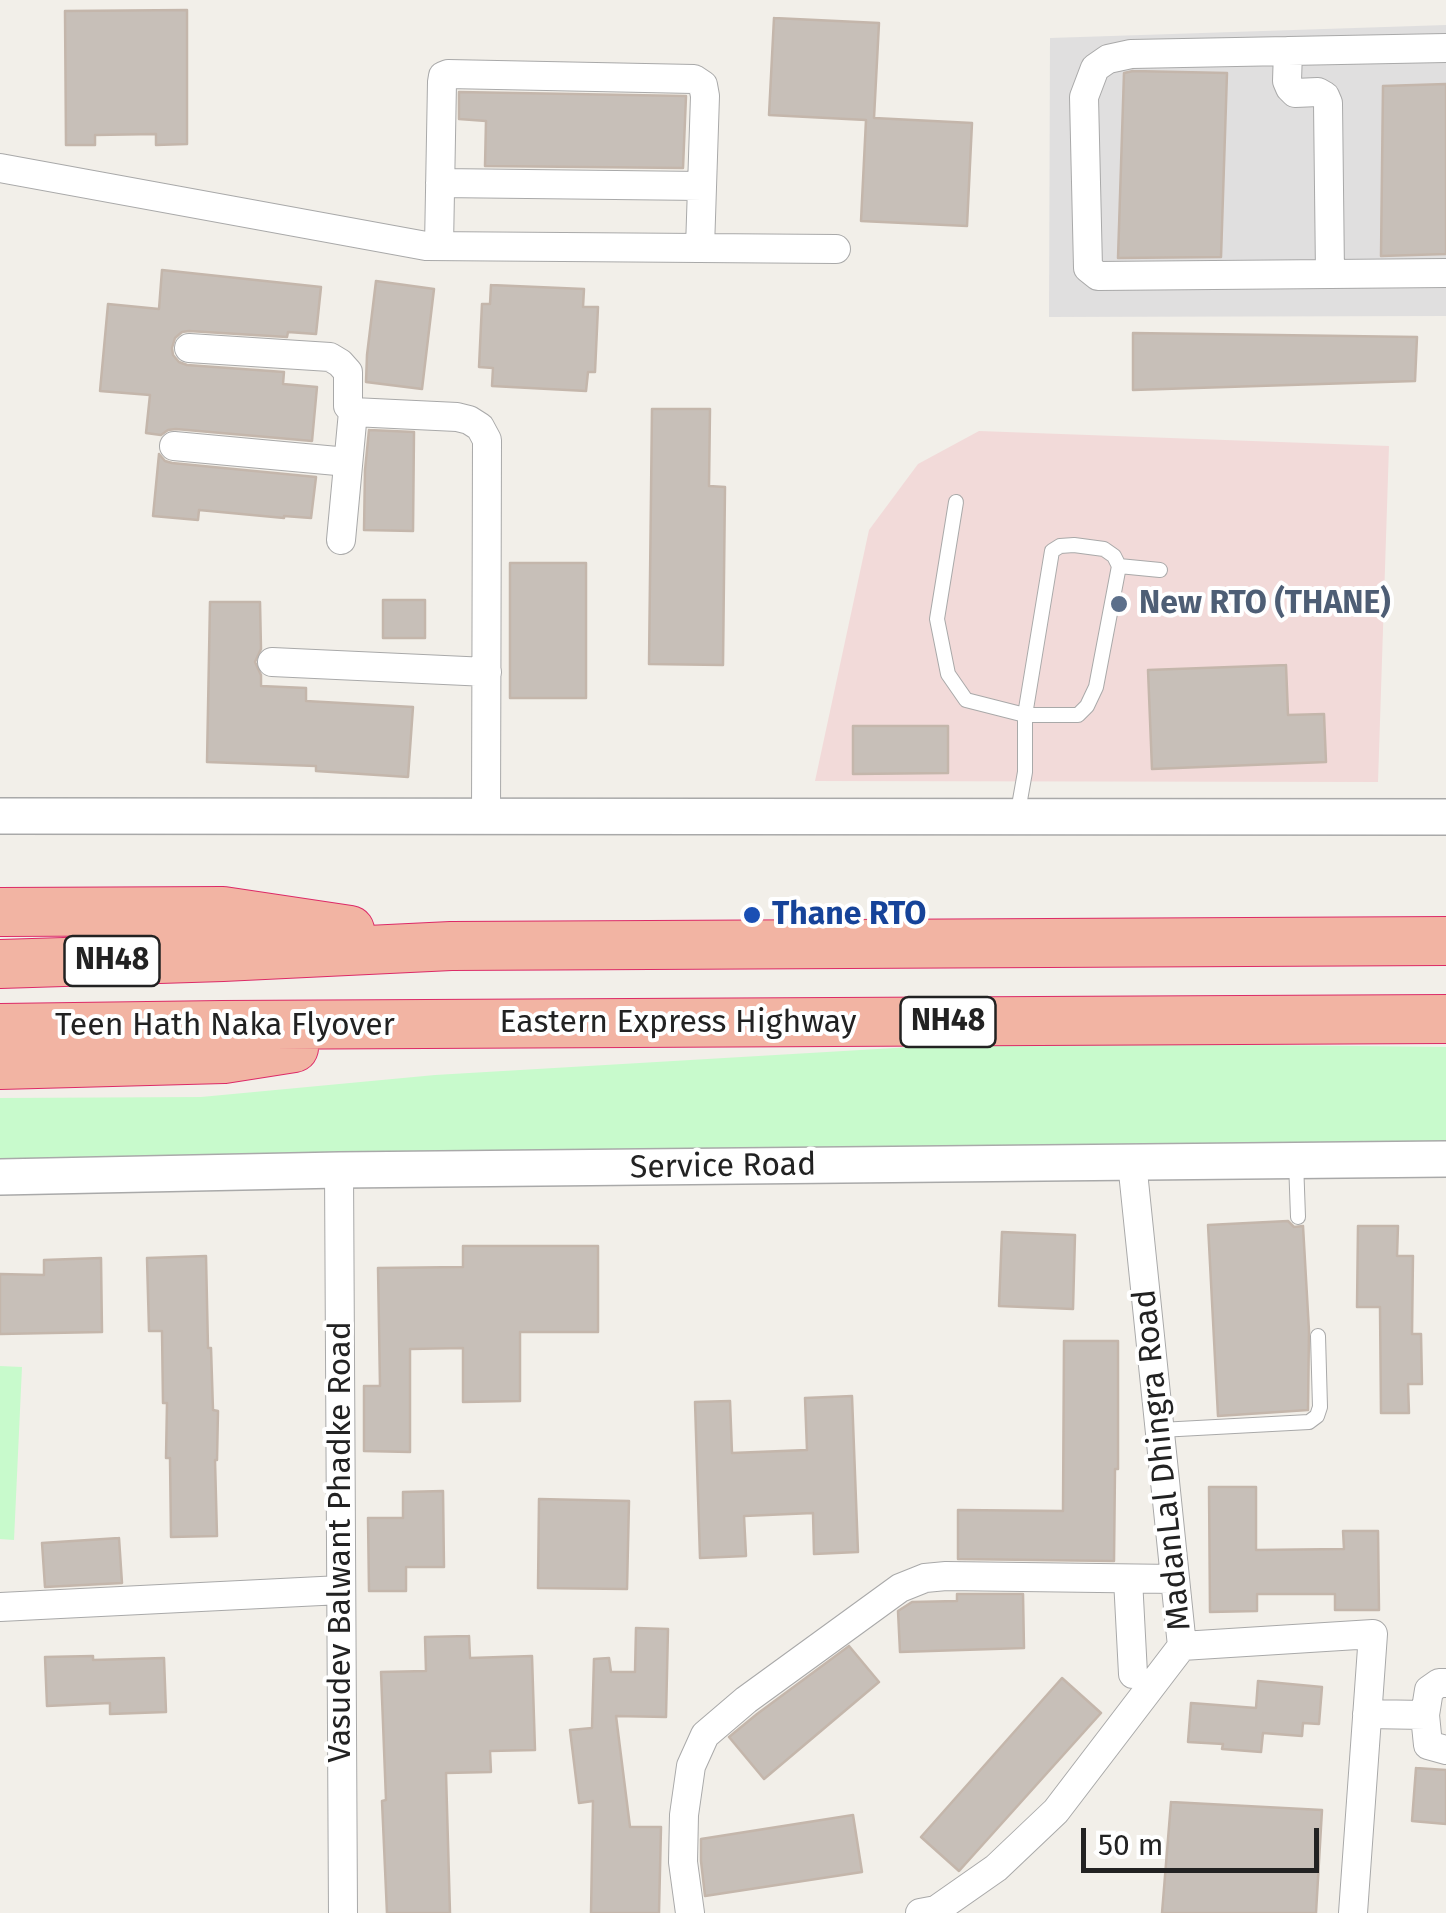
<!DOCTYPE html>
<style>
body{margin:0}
#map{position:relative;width:1446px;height:1913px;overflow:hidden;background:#f2efe9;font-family:"Fira Sans",sans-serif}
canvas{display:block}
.scale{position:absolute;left:1081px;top:1828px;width:238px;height:45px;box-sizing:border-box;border:5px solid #222;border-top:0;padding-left:12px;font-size:30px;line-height:35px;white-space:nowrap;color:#222;-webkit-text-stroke:8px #fff;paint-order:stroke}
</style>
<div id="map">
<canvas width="1446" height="1913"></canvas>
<div class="scale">50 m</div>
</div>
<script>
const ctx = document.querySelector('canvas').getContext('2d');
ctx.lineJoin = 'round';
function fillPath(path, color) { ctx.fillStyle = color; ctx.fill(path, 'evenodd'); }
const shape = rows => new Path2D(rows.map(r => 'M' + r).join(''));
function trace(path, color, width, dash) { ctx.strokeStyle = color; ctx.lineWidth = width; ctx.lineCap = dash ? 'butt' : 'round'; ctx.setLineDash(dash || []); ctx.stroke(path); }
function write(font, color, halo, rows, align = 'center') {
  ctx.font = font + ' "Fira Sans",sans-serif'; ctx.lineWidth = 8; ctx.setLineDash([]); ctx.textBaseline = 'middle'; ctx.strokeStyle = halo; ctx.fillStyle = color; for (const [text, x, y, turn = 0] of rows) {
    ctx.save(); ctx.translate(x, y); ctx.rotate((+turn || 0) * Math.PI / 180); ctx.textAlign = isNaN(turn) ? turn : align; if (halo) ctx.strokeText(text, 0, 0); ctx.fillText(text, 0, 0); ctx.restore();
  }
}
fillPath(shape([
 [1446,25,1446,316,1049,317,1050,38]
]), '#e0dfdf');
fillPath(shape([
 [979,431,1389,446,1378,782,815,781,869,530,918,464]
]), '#f2dad9');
fillPath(shape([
 [997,1042,1446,1047,1446,1148,0,1162,0,1098,201,1097,435,1075],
 [0,1366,22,1367,14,1540,0,1539]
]), '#c8facc');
const building = shape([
 [187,10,187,144,156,145,156,134,95,135,95,145,66,145,65,11,187,10],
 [774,18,879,23,874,118,972,123,967,226,861,221,866,120,769,115,774,18],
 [1133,71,1227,73,1221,257,1118,258,1124,73,1133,71],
 [1446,84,1446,254,1381,256,1383,86,1446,84],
 [459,92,686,96,683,168,485,166,486,121,459,119,459,92],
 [162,270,321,287,316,334,288,332,287,337,189,331,182,332,175,338,172,348,173,355,179,362,187,365,284,372,283,384,317,387,312,441,176,429,168,430,161,435,146,433,150,395,100,391,108,304,159,309,162,270],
 [376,281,434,289,422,389,366,382,367,355,376,281],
 [491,285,584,289,583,307,598,307,595,372,588,372,586,391,492,386,493,368,479,367,482,304,490,304,491,285],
 [1133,333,1417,337,1415,381,1133,390,1133,333],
 [652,409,710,409,709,486,725,487,723,665,649,664,652,409],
 [369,430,414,432,413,531,364,530,365,470,369,430],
 [159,454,165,461,172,463,316,477,311,518,284,516,284,518,199,510,198,520,153,516,159,454],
 [510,563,586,563,586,698,510,698,510,563],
 [383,600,425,600,425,638,383,638,383,600],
 [210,602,260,602,261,649,255,662,261,675,261,686,306,688,306,701,413,707,408,777,316,771,316,766,207,762,210,602],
 [1286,665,1288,715,1324,714,1326,762,1152,769,1148,670,1286,665],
 [853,726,948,726,948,773,853,774,853,726],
 [1288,1221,1294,1227,1303,1226,1309,1331,1308,1410,1218,1416,1208,1225,1288,1221],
 [1358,1226,1398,1226,1397,1256,1413,1256,1412,1334,1421,1334,1422,1384,1408,1384,1409,1413,1381,1413,1380,1307,1357,1307,1358,1226],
 [1002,1232,1075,1235,1073,1309,999,1306,1002,1232],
 [463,1246,598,1246,598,1332,520,1332,520,1401,463,1402,463,1348,410,1349,410,1452,364,1451,364,1386,380,1386,378,1268,463,1267,463,1246],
 [206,1256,208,1348,211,1348,213,1410,218,1411,217,1460,215,1460,217,1536,171,1537,170,1458,166,1458,167,1403,163,1403,162,1331,149,1331,147,1258,206,1256],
 [101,1258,102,1332,0,1334,0,1274,44,1275,44,1260,101,1258],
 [1064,1341,1118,1341,1118,1469,1115,1469,1114,1561,958,1559,958,1510,1063,1511,1064,1341],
 [852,1396,858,1552,814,1554,813,1513,744,1516,746,1556,700,1558,695,1402,730,1401,732,1453,807,1450,805,1398,852,1396],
 [1209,1487,1256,1487,1256,1550,1344,1549,1343,1531,1378,1531,1379,1610,1335,1610,1335,1594,1257,1594,1257,1611,1210,1612,1209,1487],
 [443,1491,444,1567,406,1567,406,1591,369,1591,368,1518,403,1518,403,1492,443,1491],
 [539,1499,629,1501,627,1589,538,1588,539,1499],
 [119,1538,122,1583,45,1587,42,1543,119,1538],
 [957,1594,1023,1594,1024,1648,900,1652,898,1611,912,1602,957,1601,957,1594],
 [636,1628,668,1629,666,1717,616,1716,630,1827,661,1827,659,1913,591,1913,593,1801,579,1803,570,1730,592,1728,594,1659,609,1658,611,1672,635,1672,636,1628],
 [469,1636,470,1658,532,1656,535,1750,490,1751,491,1772,446,1773,450,1913,387,1913,382,1801,386,1800,381,1672,426,1671,425,1637,469,1636],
 [849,1646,879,1682,764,1779,729,1737,757,1714,849,1646],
 [93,1656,93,1660,164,1658,166,1712,110,1714,110,1703,47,1706,45,1657,93,1656],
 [1062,1678,1101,1713,959,1871,921,1837,1062,1678],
 [1258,1681,1322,1687,1319,1724,1303,1723,1302,1736,1263,1733,1261,1752,1222,1749,1223,1744,1188,1742,1191,1703,1256,1708,1258,1681],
 [1416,1768,1446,1770,1446,1824,1412,1821,1416,1768],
 [1171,1802,1322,1810,1316,1913,1162,1913,1171,1802],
 [853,1815,862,1872,705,1896,701,1861,701,1839,853,1815]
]);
fillPath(building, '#c7bfb8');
trace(building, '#c4b6ab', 2.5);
const service = shape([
 [956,502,937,619,948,674,966,700,1025,715,1078,715,1087,706,1096,687,1119,566,1114,556,1104,549,1074,545,1060,546,1052,551,1025,715,1025,772,1017,817],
 [1119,566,1160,570],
 [1296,1161,1298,1217],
 [1160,1430,1309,1422,1317,1416,1320,1407,1318,1336]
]);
const minor = shape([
 [1446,48,1131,54,1108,59,1095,68,1084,97,1088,268,1098,276,1446,273],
 [1288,51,1287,81,1290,88,1295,93,1318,92,1325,96,1328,103,1330,274],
 [0,168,426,246,836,249],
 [440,183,702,186],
 [439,246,442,82,443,76,448,74,694,79,703,85,705,96,700,248],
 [189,348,330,357,340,363,348,372,348,406,353,412,457,417,469,420,480,427,487,440,486,817],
 [174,446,348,462],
 [341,540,353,412],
 [272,662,487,672],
 [1132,1162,1182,1646],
 [339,1170,343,1913],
 [1128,1579,1133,1674],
 [0,1607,341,1590],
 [1182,1646,1373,1634,1353,1913],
 [1446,1683,1439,1683,1429,1690,1425,1715,1428,1745,1446,1750],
 [1367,1714,1425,1715],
 [690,1913,683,1862,684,1815,691,1766,705,1735,746,1700,900,1588,925,1578,946,1576,1175,1579],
 [920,1913,936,1910,996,1868,1056,1811,1182,1646]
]);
const tertiary = shape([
 [0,816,1446,817],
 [0,1177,339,1170,1446,1159]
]);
const trunk = shape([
 [0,912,223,911,350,930],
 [0,964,223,957,451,946,1446,941],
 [0,1028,222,1025,1446,1019],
 [0,1065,224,1059,294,1048]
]);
trace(service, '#a9a9a9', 16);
trace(minor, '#a9a9a9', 30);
trace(tertiary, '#a9a9a9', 38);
trace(trunk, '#dc2a67', 50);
trace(service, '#fff', 14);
trace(minor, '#fff', 28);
trace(tertiary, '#fff', 35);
trace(trunk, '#f2b4a3', 48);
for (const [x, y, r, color] of [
 [1119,604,10,"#5c6f8a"],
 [752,915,10,"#1a4fb4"]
]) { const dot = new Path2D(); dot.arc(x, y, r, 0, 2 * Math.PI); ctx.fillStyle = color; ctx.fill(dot); trace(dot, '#fff', 4); }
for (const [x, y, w] of [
 [112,961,95],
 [948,1022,95]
]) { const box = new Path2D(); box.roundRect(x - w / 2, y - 25, w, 50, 8); ctx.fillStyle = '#fff'; ctx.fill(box); trace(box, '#222', 2.5); }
write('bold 30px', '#222', null, [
 ["NH48",112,961],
 ["NH48",948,1022]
]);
write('bold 32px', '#4e5e75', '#fff', [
 ["New RTO (THANE)",1139,604]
], 'left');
write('bold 32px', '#164399', '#fff', [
 ["Thane RTO",772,915]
], 'left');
write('32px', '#222', '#fff', [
 ["Eastern Express Highway",678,1023],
 ["Teen Hath Naka Flyover",225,1026],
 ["Service Road",723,1167,-1],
 ["MadanLal Dhingra Road",1163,1460,-96],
 ["Vasudev Balwant Phadke Road",341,1542,-90]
]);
</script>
